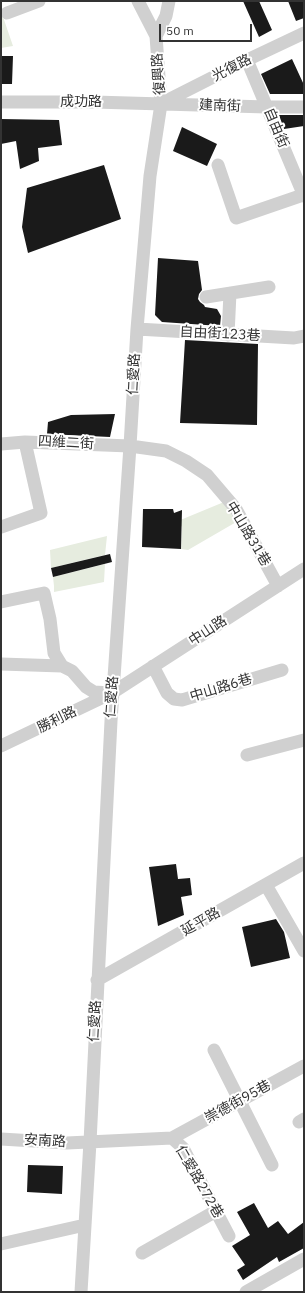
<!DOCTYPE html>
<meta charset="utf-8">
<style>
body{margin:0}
#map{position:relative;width:305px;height:1293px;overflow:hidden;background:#fff;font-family:"IBM Plex Sans",sans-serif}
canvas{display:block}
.frame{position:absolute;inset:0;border:2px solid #333;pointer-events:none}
.scale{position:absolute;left:159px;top:24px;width:93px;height:18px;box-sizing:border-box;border:2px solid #333;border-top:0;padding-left:5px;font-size:12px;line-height:14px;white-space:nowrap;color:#333;-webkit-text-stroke:3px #fff;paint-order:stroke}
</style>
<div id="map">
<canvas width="305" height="1293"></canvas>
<div class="frame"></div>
<div class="scale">50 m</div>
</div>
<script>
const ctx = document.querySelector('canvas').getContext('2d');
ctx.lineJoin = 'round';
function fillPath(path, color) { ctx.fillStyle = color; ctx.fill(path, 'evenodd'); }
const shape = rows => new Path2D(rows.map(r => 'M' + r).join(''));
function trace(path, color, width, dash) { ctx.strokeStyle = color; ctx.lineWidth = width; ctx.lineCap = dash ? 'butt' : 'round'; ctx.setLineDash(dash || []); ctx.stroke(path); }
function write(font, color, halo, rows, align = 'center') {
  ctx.font = font + ' "IBM Plex Sans","Noto Sans TC",sans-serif'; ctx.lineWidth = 4; ctx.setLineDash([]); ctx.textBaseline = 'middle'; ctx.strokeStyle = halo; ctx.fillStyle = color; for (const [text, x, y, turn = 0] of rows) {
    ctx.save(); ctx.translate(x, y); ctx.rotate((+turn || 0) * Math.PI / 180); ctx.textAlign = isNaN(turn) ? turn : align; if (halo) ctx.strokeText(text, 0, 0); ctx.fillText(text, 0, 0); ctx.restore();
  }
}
fillPath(shape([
 [1,11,13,46,1,48],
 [224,502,238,521,188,550,181,549,182,527,178,521],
 [107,536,105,555,51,568,50,550],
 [105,564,104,582,54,592,54,586,53,577]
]), '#e6ecdf');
fillPath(shape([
 [243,1,259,1,272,30,259,37],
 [288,1,304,1,304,18,296,21],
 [1,56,13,56,12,84,1,84],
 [292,59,304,85,304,94,270,94,261,74],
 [279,115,304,115,304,126,284,129],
 [1,119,59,120,62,145,38,148,39,161,20,169,16,141,1,144],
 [182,127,217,144,207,166,173,151],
 [104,165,121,219,28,253,22,227,27,188],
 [158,258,198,261,202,290,199,294,198,299,200,302,204,305,205,307,217,309,221,316,220,326,162,322,155,315],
 [185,340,258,344,257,425,180,423],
 [115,414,110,437,47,434,48,422,71,415],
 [143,509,173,509,174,513,182,510,181,549,142,547],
 [110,554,112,562,53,577,51,568],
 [176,864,178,879,190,878,192,895,181,897,184,915,158,926,149,867],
 [276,919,284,932,290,958,251,967,242,927],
 [28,1165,63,1166,62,1194,27,1192],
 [254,1203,268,1228,278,1221,288,1234,304,1222,304,1248,279,1262,277,1257,243,1280,237,1270,245,1265,232,1246,250,1235,237,1212]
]), '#1a1a1a');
trace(shape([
 [7,13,39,1],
 [156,36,166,16,169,1],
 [247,60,304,196],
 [1,102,94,102,267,107,304,107],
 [162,103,247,60,304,33],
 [218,165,236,218,303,195],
 [206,297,269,287],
 [137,329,294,338,304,336],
 [228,335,230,293],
 [1,444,25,442,130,446,166,451,186,461,207,475,236,509,278,586],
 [1,527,41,513,25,442],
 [1,602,44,593,50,619,54,653,62,666,72,671,86,687,94,692,111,693],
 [1,664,62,666],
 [153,666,167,693,174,699,182,700,282,670],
 [1,746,112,693,304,569],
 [247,755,304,740],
 [266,885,304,951],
 [97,980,304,863],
 [214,1050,272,1165],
 [299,1122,304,1119],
 [172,1138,304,1066],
 [1,1139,67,1143,172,1138,183,1148,229,1236],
 [1,1244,85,1225],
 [142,1253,216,1211],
 [81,1292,90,1142,111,721,130,446,137,329,150,176,161,104,156,36,138,1],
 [246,1292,304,1259]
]), '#d0d0d0', 13);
write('14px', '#333', '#fff', [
 ["光復路",232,68,-27],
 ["復興路",159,74,-94],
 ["成功路",81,102],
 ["建南街",220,106,2],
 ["自由街",276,128,67],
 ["自由街123巷",220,334,3],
 ["仁愛路",134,374,-87],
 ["四維二街",66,443,3],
 ["中山路31巷",248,534,59],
 ["中山路",208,631,-33],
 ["中山路6巷",221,688,-17],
 ["仁愛路",112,697,-86],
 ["勝利路",57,720,-26],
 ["延平路",201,922,-30],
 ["仁愛路",95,1021,-87],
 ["崇德街95巷",238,1102,-29],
 ["安南路",45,1141,3],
 ["仁愛路272巷",199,1182,60]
]);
</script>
